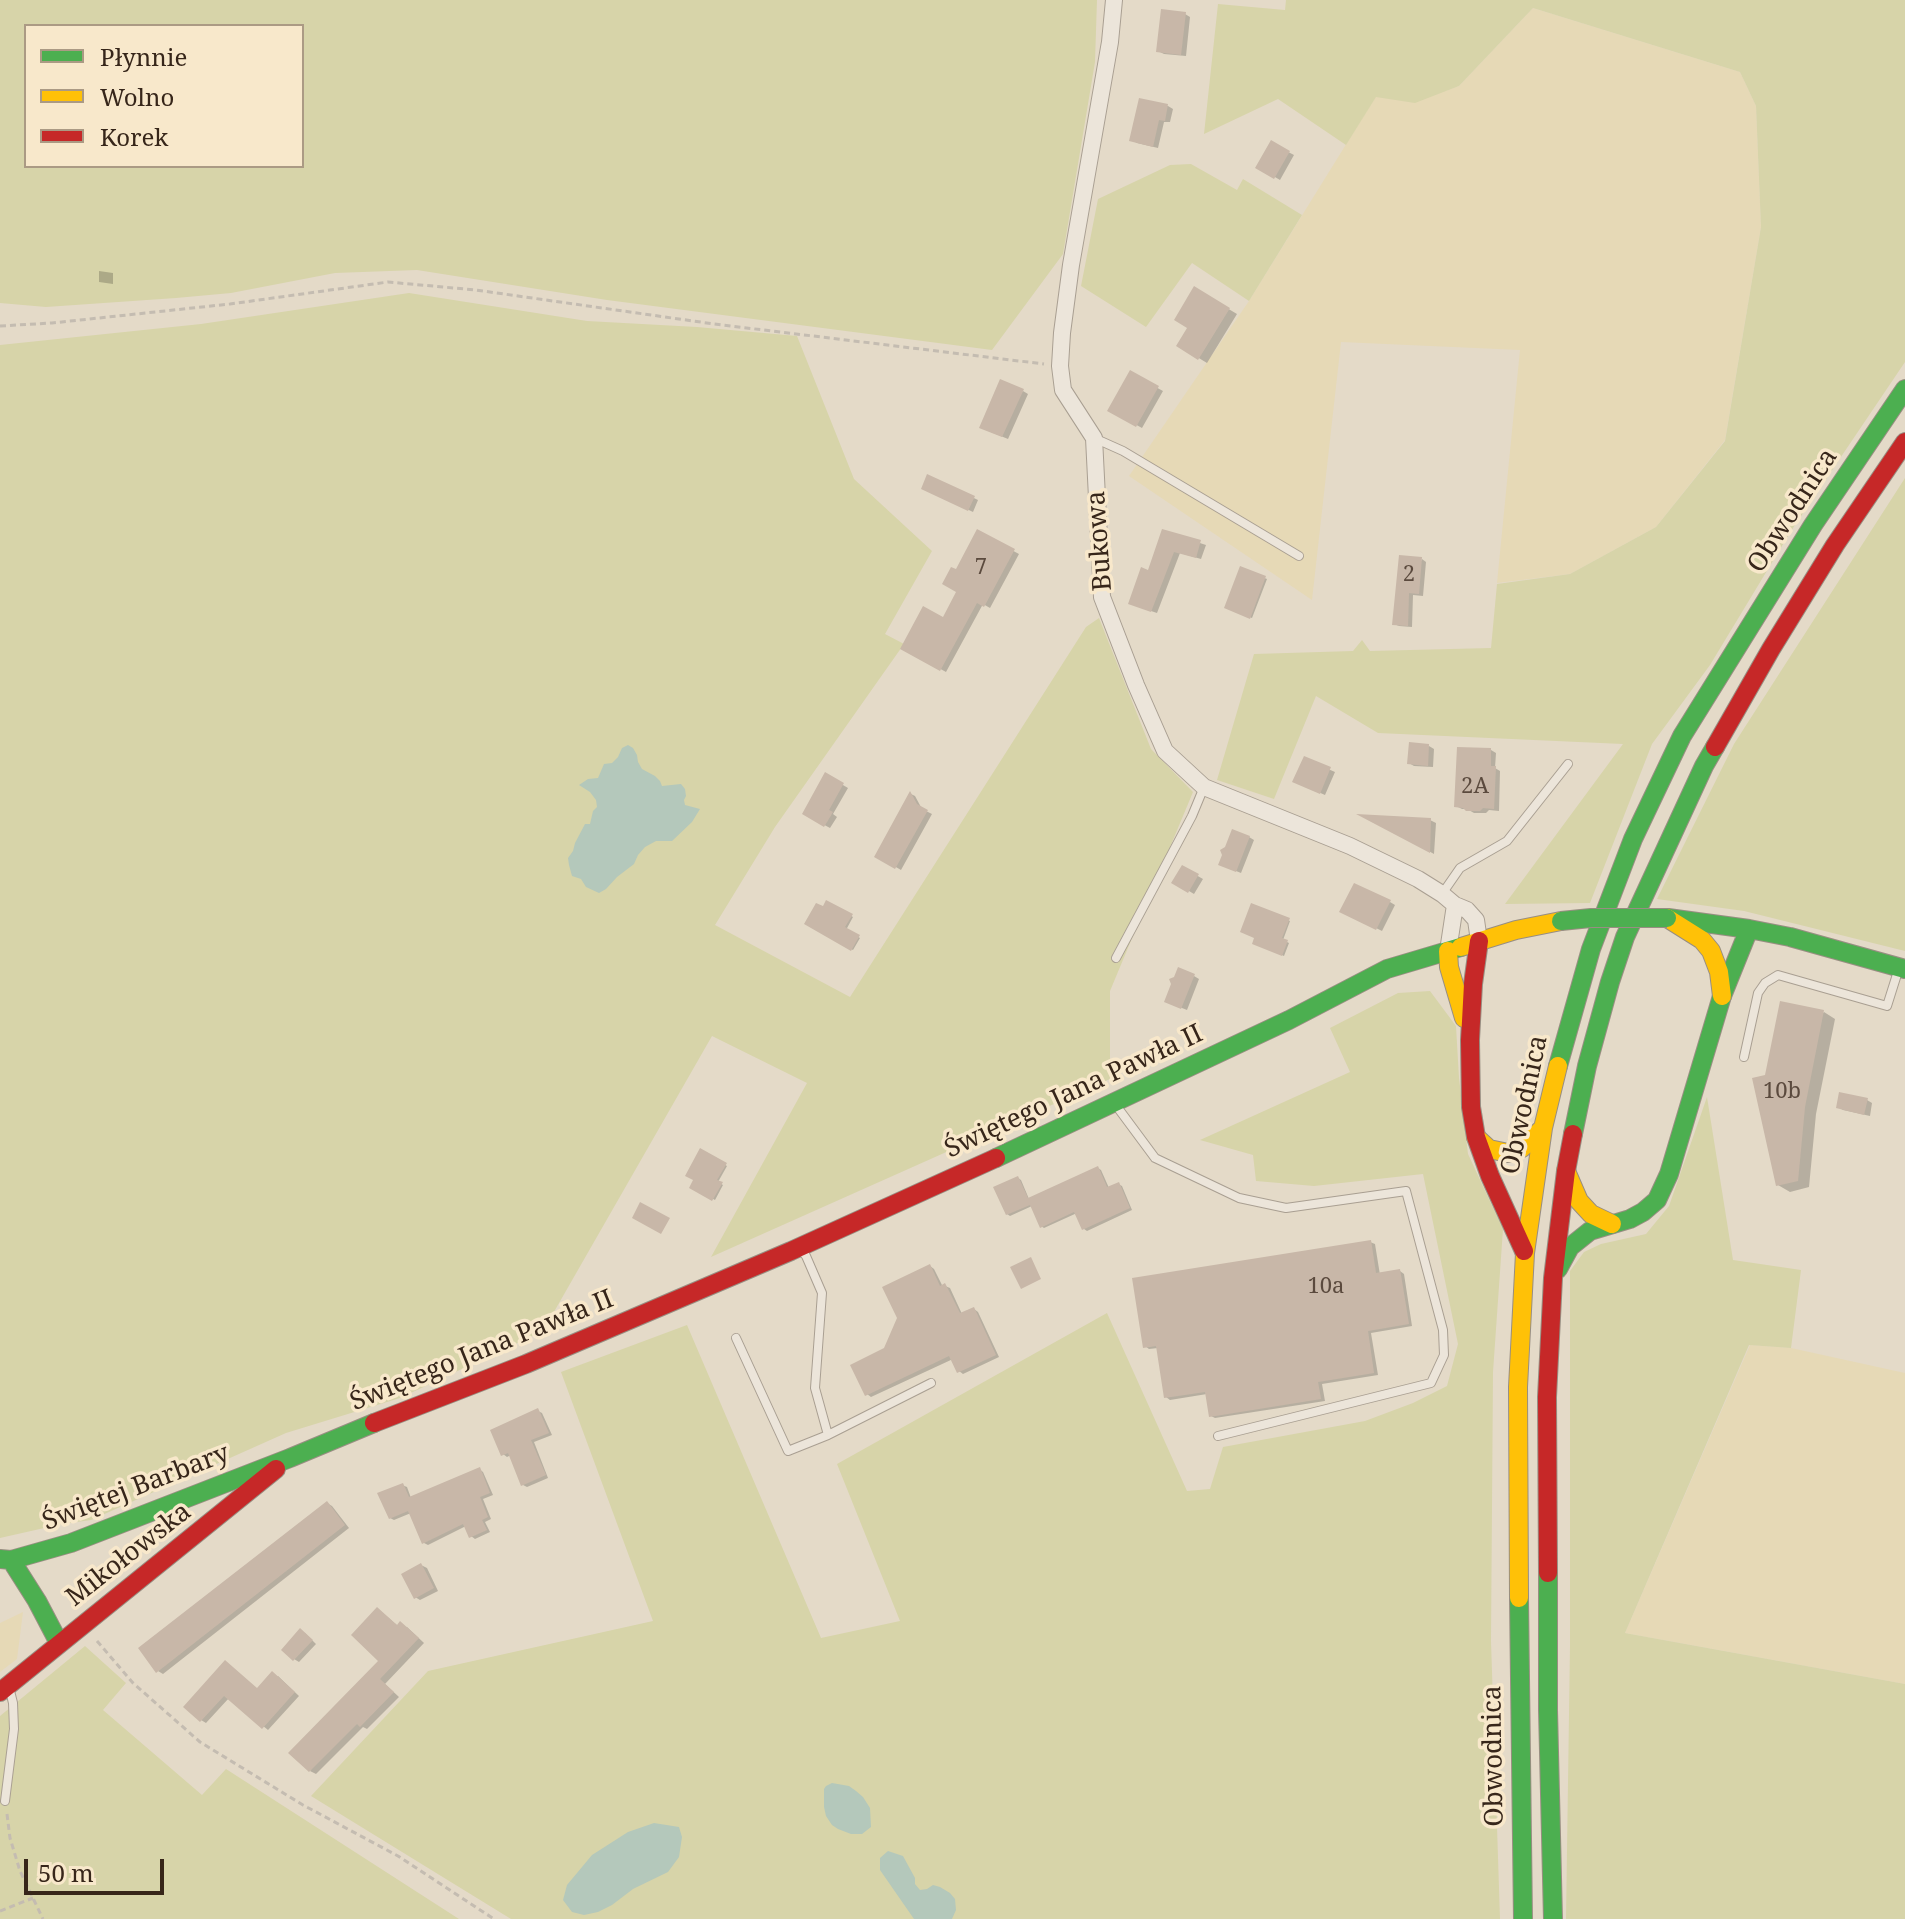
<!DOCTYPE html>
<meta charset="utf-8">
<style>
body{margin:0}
#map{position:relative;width:1905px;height:1919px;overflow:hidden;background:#e4dac8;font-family:"Noto Serif",serif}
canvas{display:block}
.legend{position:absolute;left:24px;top:24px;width:280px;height:144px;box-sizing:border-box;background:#f8e8cb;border:2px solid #ab9a84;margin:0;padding:10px 14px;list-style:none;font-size:24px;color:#37261a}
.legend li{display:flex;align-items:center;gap:16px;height:40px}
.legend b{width:40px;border:2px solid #ab9a84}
.scale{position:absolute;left:24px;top:1859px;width:140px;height:36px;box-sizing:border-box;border:4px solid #37261a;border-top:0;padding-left:10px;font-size:24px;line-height:28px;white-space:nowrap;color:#37261a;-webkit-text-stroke:6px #f8e8cb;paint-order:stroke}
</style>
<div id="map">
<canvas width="1905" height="1919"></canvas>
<ul class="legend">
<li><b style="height:10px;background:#4caf50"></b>Płynnie</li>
<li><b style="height:10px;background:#ffc107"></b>Wolno</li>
<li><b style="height:10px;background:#c62828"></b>Korek</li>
</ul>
<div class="scale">50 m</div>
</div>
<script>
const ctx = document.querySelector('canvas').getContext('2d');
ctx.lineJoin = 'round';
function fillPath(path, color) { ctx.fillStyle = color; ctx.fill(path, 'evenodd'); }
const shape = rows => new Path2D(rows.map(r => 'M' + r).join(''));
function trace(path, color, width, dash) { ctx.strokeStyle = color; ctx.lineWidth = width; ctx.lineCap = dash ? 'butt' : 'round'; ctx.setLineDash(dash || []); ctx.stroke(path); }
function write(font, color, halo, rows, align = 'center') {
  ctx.font = font + ' "Noto Serif",serif'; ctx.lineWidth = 7; ctx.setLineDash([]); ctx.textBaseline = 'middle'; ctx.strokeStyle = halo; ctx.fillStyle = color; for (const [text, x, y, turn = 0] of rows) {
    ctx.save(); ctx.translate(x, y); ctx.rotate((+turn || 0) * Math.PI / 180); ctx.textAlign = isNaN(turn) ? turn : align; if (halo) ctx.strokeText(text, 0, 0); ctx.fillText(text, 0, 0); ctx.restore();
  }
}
fillPath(shape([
 [1533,8,1740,72,1756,106,1761,227,1725,440,1656,527,1570,574,1497,583,1520,350,1341,342,1312,600,1129,476,1249,301,1376,96,1415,102,1459,86],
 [1750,1345,1791,1348,1905,1373,1905,1684,1625,1633],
 [23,1612,17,1659,0,1672,0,1623]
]), '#e6d9b6');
fillPath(shape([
 [0,0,1097,0,1095,62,1063,254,992,350,607,300,417,270,335,273,231,293,176,298,46,307,0,303],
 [26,26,302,26,302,166,26,166],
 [1286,0,1905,0,1905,362,1791,531,1710,665,1652,744,1590,903,1505,904,1623,744,1378,733,1316,696,1274,799,1217,780,1254,654,1353,651,1362,640,1370,651,1491,648,1497,584,1570,574,1656,527,1725,441,1761,227,1756,106,1740,72,1533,8,1459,86,1415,103,1376,97,1346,145,1278,99,1204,134,1218,4,1285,10],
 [1191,164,1237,190,1243,179,1302,215,1249,301,1192,263,1146,327,1081,286,1098,199,1170,165],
 [409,293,587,321,697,327,797,336,854,479,932,551,885,634,904,644,775,827,715,925,850,997,1086,627,1099,618,1151,749,1193,792,1110,991,1110,1079,711,1257,807,1083,712,1036,543,1331,400,1398,286,1433,91,1520,62,1524,0,1538,0,345,201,324],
 [1905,478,1905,951,1744,911,1657,899,1734,744],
 [1430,991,1456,1026,1459,1078,1468,1154,1503,1229,1493,1372,1491,1641,1500,1919,511,1919,311,1796,428,1671,653,1621,561,1372,687,1325,821,1638,900,1621,837,1464,1107,1313,1187,1491,1210,1489,1223,1447,1365,1421,1413,1403,1447,1386,1458,1344,1423,1174,1314,1186,1256,1181,1253,1155,1200,1140,1350,1072,1330,1028,1398,993],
 [1707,1097,1733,1260,1801,1270,1791,1348,1749,1345,1625,1633,1905,1684,1905,1919,1566,1919,1570,1646,1570,1271,1584,1252,1601,1244,1646,1234,1669,1206],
 [85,1646,126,1683,103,1710,202,1795,226,1769,459,1919,0,1919,0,1716]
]), '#d7d4a9');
fillPath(shape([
 [628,745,633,748,637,755,638,762,642,769,655,776,660,781,662,786,681,784,685,789,686,796,684,800,685,805,700,809,692,822,672,841,656,841,645,847,638,855,634,864,617,877,606,889,599,893,586,887,581,879,572,876,569,865,568,858,573,851,575,843,585,824,590,824,593,811,597,807,596,800,590,792,579,785,588,779,598,778,604,764,612,763,618,757,622,748],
 [832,1783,849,1786,856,1791,863,1797,870,1808,871,1827,862,1834,851,1834,838,1829,832,1825,826,1816,824,1807,824,1789,826,1786],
 [654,1823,679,1827,682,1837,679,1857,668,1872,633,1889,612,1905,598,1912,584,1915,572,1912,563,1900,567,1885,592,1855,628,1832],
 [888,1851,903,1856,915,1878,915,1884,920,1890,927,1889,933,1885,940,1887,950,1893,955,1899,956,1910,952,1919,914,1919,880,1870,880,1858]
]), '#b4c8bb');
fillPath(shape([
 [1185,14,1190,17,1186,56,1164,54,1158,51],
 [1140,100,1168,106,1173,109,1170,122,1164,122,1158,148,1137,143,1132,140],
 [1271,143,1294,155,1280,180,1258,167],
 [99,271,113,273,113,284,99,282],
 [1195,289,1237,314,1207,363,1179,346,1190,328],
 [1130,373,1163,391,1142,428,1109,410],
 [1023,391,1028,394,1008,439,986,430],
 [928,476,978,500,973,512,923,488],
 [1163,531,1206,545,1201,559,1180,553,1157,613,1136,606,1149,573],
 [978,532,1019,554,990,608,983,604,946,672,902,648,944,620,959,591,956,572],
 [1422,559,1426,562,1423,596,1413,595,1412,627,1399,626,1394,624],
 [1241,569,1267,579,1252,618,1226,608],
 [1429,746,1434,749,1433,767,1414,766,1409,763],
 [1491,750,1496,753,1495,768,1500,771,1499,811,1489,810,1486,813,1474,813,1467,809,1462,809,1456,806],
 [1305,759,1335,772,1325,795,1300,784],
 [826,775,848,788,833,814,837,817,830,828,804,814],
 [911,794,915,796,922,809,932,814,901,870,877,856],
 [1365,816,1430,820,1436,823,1434,854],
 [1249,837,1254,840,1241,873,1226,867,1227,849],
 [1182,867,1203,879,1194,894,1174,882],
 [827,902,853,917,846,930,860,938,853,950,806,924,823,909],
 [1390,902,1395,905,1382,931,1342,911],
 [1253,906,1290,921,1283,940,1289,943,1284,956,1254,943,1257,937],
 [1194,976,1199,979,1187,1010,1172,1004],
 [1824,1012,1835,1019,1816,1114,1809,1187,1790,1192,1778,1185,1767,1076],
 [1867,1100,1872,1103,1870,1116,1843,1110,1838,1107],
 [701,1151,727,1166,718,1182,723,1185,715,1200,692,1187],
 [1098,1168,1101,1170,1109,1188,1118,1184,1122,1186,1132,1210,1087,1231,1084,1229,1077,1213,1044,1228,1041,1226,1032,1206,1010,1216,1007,1214,1018,1178,1021,1180,1029,1199],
 [1370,1242,1375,1244,1380,1275,1400,1271,1404,1274,1412,1326,1371,1333,1378,1375,1322,1384,1325,1401,1215,1418,1211,1416,1207,1394,1170,1400,1166,1397,1158,1348,1149,1349,1145,1346],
 [930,1266,934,1269,943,1287,945,1286,950,1288,962,1314,974,1309,978,1312,999,1357,963,1374,959,1371,953,1359,871,1397,867,1394,886,1349],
 [538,1411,542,1413,552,1435,534,1442,548,1478,527,1487,523,1485,511,1455,507,1457,503,1454],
 [479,1469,483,1472,493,1495,483,1499,491,1519,485,1522,490,1532,475,1539,471,1536,466,1526,428,1545,424,1543,411,1513,394,1520,390,1518,402,1485,407,1487,411,1498],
 [327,1503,332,1506,349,1528,163,1674,158,1671],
 [421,1565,427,1568,438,1591,420,1600,415,1597],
 [378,1609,398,1626,407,1627,424,1643,385,1684,399,1697,367,1729,363,1727,316,1774,310,1771,381,1660],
 [305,1633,316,1644,299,1662,294,1659],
 [225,1663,258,1690,278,1676,299,1696,268,1730,229,1698,206,1723,201,1720]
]), '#0003');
fillPath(shape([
 [1161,9,1186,12,1181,55,1156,52],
 [1139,98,1168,104,1165,121,1159,120,1153,147,1129,141],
 [1271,140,1290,151,1274,179,1255,168],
 [1194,286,1230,308,1198,360,1176,346,1187,328,1174,320],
 [1130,370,1159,386,1136,427,1107,411],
 [1000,379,1024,389,1002,437,979,428],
 [927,474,975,496,968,511,921,489],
 [977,529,1015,549,984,607,977,603,940,671,900,649,923,606,943,617,956,592,942,584,951,567,956,569],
 [1162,529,1201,540,1196,558,1174,552,1151,612,1128,604,1141,567,1148,570],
 [1399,555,1422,557,1419,594,1409,593,1408,626,1392,625],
 [1240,566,1266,576,1250,619,1224,608],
 [1409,742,1429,744,1428,766,1407,764],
 [1457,747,1491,748,1491,766,1496,766,1494,809,1483,808,1480,811,1466,811,1463,808,1454,807],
 [1304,756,1331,767,1320,794,1292,782],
 [825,772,844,783,829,810,833,812,824,827,802,814],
 [910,791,917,804,928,810,895,869,874,857],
 [1356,814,1431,818,1430,853],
 [1232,829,1250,836,1236,872,1218,865,1222,855,1220,850,1225,847],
 [1182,865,1199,874,1188,893,1171,883],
 [1354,883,1391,900,1376,930,1339,912],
 [826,900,853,914,845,927,860,935,851,951,804,924,816,903,823,906],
 [1251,903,1290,918,1282,938,1288,940,1282,956,1252,944,1254,938,1240,932],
 [1178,967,1195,974,1181,1009,1164,1002,1171,984,1169,979,1174,977],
 [1780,1001,1824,1010,1805,1107,1798,1181,1776,1186,1752,1078,1765,1075],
 [1839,1092,1868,1098,1864,1115,1836,1108],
 [700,1148,727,1163,717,1180,723,1182,712,1201,689,1188,693,1180,685,1176],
 [1098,1166,1107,1187,1119,1182,1130,1208,1082,1230,1074,1212,1040,1228,1030,1205,1006,1215,993,1187,1018,1176,1028,1198],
 [640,1202,670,1218,661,1234,632,1218],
 [1371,1240,1376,1273,1400,1269,1409,1324,1368,1331,1374,1373,1318,1382,1321,1399,1209,1417,1205,1392,1164,1398,1156,1346,1143,1348,1132,1278],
 [1031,1257,1041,1279,1021,1289,1010,1267],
 [930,1264,940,1286,945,1283,960,1313,974,1307,996,1355,957,1373,949,1356,865,1396,850,1365,884,1348,897,1318,882,1287],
 [538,1408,549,1433,531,1440,546,1475,521,1486,508,1453,501,1456,490,1430],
 [480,1467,490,1493,480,1497,488,1517,482,1520,487,1530,469,1538,463,1524,422,1544,408,1511,389,1519,377,1493,403,1483,409,1497],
 [327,1501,345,1525,156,1673,138,1648],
 [421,1563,434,1588,414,1599,401,1574],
 [377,1607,397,1625,400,1621,419,1638,380,1679,394,1692,360,1727,357,1724,309,1772,288,1753,378,1661,351,1635],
 [300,1628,313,1640,293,1661,281,1650],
 [225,1660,257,1688,272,1671,295,1692,262,1729,224,1696,200,1722,183,1707]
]), '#c8b7a8');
const lane = shape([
 [1094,438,1123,451,1299,556],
 [1442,894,1460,868,1507,841,1568,764],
 [1116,958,1192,816,1204,787],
 [1744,1057,1758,993,1765,983,1778,975,1887,1006,1899,968],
 [1115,1104,1155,1158,1239,1198,1286,1208,1406,1191,1443,1330,1444,1355,1431,1383,1218,1436],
 [800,1248,806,1256,822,1293,815,1388,828,1435,931,1383],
 [736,1338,788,1451,828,1435],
 [5,1801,14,1729,13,1703,9,1687]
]);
const street = shape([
 [1114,0,1110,42,1071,265,1062,333,1060,366,1063,390,1094,438,1102,597,1136,685,1165,751,1204,787,1350,846,1418,879,1442,894,1455,905,1467,910,1476,920,1479,941],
 [1448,951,1455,905]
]);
const fast = shape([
 [1668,918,1749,929,1790,937,1905,969],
 [1558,1066,1591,949,1633,839,1682,736,1813,525,1905,389],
 [1573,1134,1587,1066,1610,982,1625,937,1704,766,1715,747],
 [996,1158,1289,1020,1387,969,1461,947],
 [1558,1269,1570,1247,1590,1231,1630,1219,1643,1212,1657,1200,1669,1174,1722,996,1749,929],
 [0,1559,11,1560,71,1543,290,1458,374,1423],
 [11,1560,37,1601,59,1643],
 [1548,1573,1548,1710,1553,1919],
 [1519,1598,1523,1919]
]);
const slow = shape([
 [1667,918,1702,940,1711,951,1719,972,1722,996],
 [1461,947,1516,930,1561,921],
 [1448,951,1449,967,1464,1018],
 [1476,1137,1489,1149,1508,1153,1522,1148,1543,1128],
 [1566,1171,1579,1201,1591,1214,1612,1224],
 [1519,1598,1518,1387,1525,1253,1543,1128,1558,1066]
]);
const jam = shape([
 [1715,747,1771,649,1835,545,1905,442],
 [1479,941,1473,984,1470,1040,1471,1107,1476,1137,1490,1176,1524,1251],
 [374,1423,526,1364,791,1251,996,1158],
 [1548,1573,1547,1397,1553,1278,1566,1171,1573,1134],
 [0,1692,276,1469]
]);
trace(lane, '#a99f92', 10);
trace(street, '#a99f92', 18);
trace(fast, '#988e82', 20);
trace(slow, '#988e82', 20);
trace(jam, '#988e82', 20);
trace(shape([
 [0,326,52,323,230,304,388,282,476,290,714,324,1044,364],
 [97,1641,133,1683,200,1742,303,1805,398,1856,494,1919],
 [7,1814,10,1838,20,1871,43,1919],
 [0,1911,33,1898]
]), '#c4bcb1', 3, [6, 4]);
trace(lane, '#ece5da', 8);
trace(street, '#ece5da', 16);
trace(fast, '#4caf50', 18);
trace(slow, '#ffc107', 18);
trace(jam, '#c62828', 18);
const fastBridge = shape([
 [1561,921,1591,918,1667,918]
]);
trace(fastBridge, '#988e82', 20, []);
trace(fastBridge, '#4caf50', 18);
write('22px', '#5b4a3e', null, [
 ["7",981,568],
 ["2",1409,575],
 ["2A",1475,787],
 ["10b",1782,1092],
 ["10a",1326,1287]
]);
write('26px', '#37261a', '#f8e8cb', [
 ["Obwodnica",1793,511,-57],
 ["Bukowa",1100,541,-94],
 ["Świętego Jana Pawła II",1074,1092,-25],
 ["Obwodnica",1525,1105,-78],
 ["Świętego Jana Pawła II",482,1351,-22],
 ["Świętej Barbary",136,1488,-21],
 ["Mikołowska",129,1555,-38],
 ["Obwodnica",1494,1756,-91]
]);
</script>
